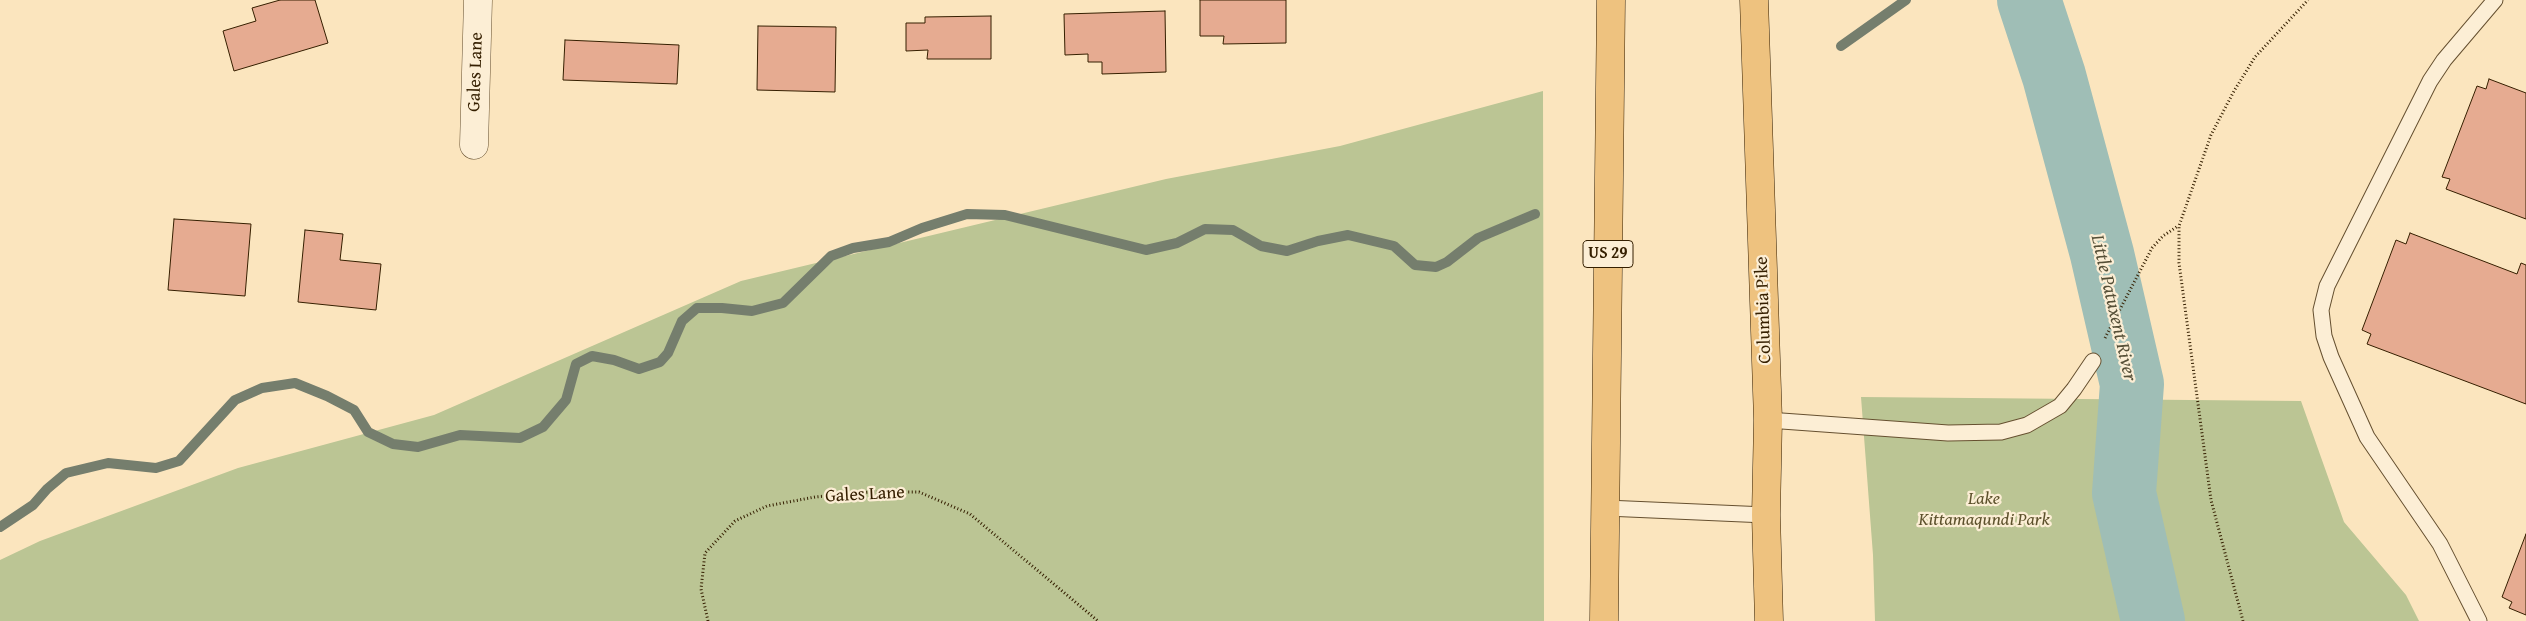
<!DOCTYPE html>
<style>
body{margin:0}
canvas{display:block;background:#fbe5be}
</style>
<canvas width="2526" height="621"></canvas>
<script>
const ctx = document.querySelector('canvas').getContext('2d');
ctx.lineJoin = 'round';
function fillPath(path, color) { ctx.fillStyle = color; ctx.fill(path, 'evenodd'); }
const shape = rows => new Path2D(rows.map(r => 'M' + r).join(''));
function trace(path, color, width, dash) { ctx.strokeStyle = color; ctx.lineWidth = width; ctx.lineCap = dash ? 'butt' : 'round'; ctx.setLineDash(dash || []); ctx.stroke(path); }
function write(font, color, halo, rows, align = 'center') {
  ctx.font = font + ' "Gentium Book Plus",serif'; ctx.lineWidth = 4.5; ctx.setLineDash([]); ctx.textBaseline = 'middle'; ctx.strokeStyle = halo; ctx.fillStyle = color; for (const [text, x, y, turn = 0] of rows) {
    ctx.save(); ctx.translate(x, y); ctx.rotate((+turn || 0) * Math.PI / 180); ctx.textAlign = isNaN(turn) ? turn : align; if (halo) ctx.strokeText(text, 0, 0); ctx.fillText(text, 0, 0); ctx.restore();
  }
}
fillPath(shape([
 [1543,91,1544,621,0,621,0,560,40,541,238,468,434,415,741,281,1166,179,1340,146],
 [1861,397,2301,401,2344,522,2406,595,2419,621,1875,621,1873,555]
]), '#bbc594');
trace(shape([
 [1841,46,1906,0],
 [0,527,33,505,47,489,66,473,108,463,156,468,179,461,235,400,262,388,295,383,327,396,354,410,368,432,393,444,418,447,460,435,520,438,543,427,566,400,576,364,592,356,614,360,639,369,660,362,668,353,682,321,697,308,722,308,752,311,783,303,831,256,853,248,889,242,922,228,967,214,1005,215,1146,250,1177,243,1205,229,1233,230,1261,246,1287,251,1318,241,1348,235,1394,246,1415,265,1436,267,1447,262,1478,238,1535,214]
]), '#757e6d', 10);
trace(shape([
 [2029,0,2054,76,2102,254,2132,384,2124,493,2153,621]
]), '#9fbeb6', 64);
const building = shape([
 [280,0,315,0,328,43,234,71,223,31,256,21,252,8,280,0],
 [1200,0,1286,0,1286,43,1223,44,1224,36,1200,36,1200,0],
 [1165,11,1166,72,1102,74,1102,62,1088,62,1088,54,1065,55,1064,14,1165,11],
 [991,16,991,59,927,59,928,50,906,51,906,23,925,23,925,17,991,16],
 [758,26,836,27,835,92,757,90,758,26],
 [565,40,679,45,677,84,563,80,565,40],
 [2489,79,2526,93,2526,219,2446,189,2450,179,2442,177,2477,86,2486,89,2489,79],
 [174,219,251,224,245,296,168,290,174,219],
 [305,230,343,234,340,260,381,264,376,310,298,302,305,230],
 [2410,233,2517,274,2521,263,2526,265,2526,404,2367,344,2371,334,2362,330,2396,240,2406,244,2410,233],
 [2526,534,2526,615,2509,608,2512,602,2502,597,2526,534]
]);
fillPath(building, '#e6ab91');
trace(building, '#351f00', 1);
const service = shape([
 [1768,420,1948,433,2001,432,2027,425,2060,406,2074,389,2093,361],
 [1606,508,1766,515],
 [2479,621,2440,544,2367,437,2331,357,2324,336,2321,310,2327,286,2430,81,2444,60,2495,0]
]);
const minor = shape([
 [474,145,478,0]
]);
const motorway = shape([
 [1754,0,1768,420,1766,515,1769,621],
 [1604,621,1611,0]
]);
trace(service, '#665030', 17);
trace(minor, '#665030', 29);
trace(motorway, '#351f00', 29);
trace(shape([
 [2105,338,2152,248,2163,236,2178,226],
 [708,621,701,589,705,553,735,521,767,506,815,497,869,492,919,492,970,514,1098,621],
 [2243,621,2211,500,2179,263,2179,226,2211,135,2234,91,2255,57,2308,0]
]), '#351f00', 3, [1, 2.5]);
trace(service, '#fceed5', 15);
trace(minor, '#fceed5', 28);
trace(motorway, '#eec27f', 28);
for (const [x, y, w] of [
 [1608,254,50]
]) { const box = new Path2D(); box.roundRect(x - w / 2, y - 13.5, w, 27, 4); ctx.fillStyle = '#fceed5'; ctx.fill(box); trace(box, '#351f00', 1); }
write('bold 16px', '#351f00', null, [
 ["US 29",1608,254]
]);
write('18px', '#351f00', '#fceed5', [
 ["Gales Lane",476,72,-88],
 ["Columbia Pike",1764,310,-92],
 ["Gales Lane",865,495,-3]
]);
write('italic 18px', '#5d512c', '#fceed5', [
 ["Lake",1984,499],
 ["Kittamaqundi Park",1984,520]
]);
write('italic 19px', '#554f37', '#fceed5', [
 ["Little Patuxent River",2113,308,77]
]);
</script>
